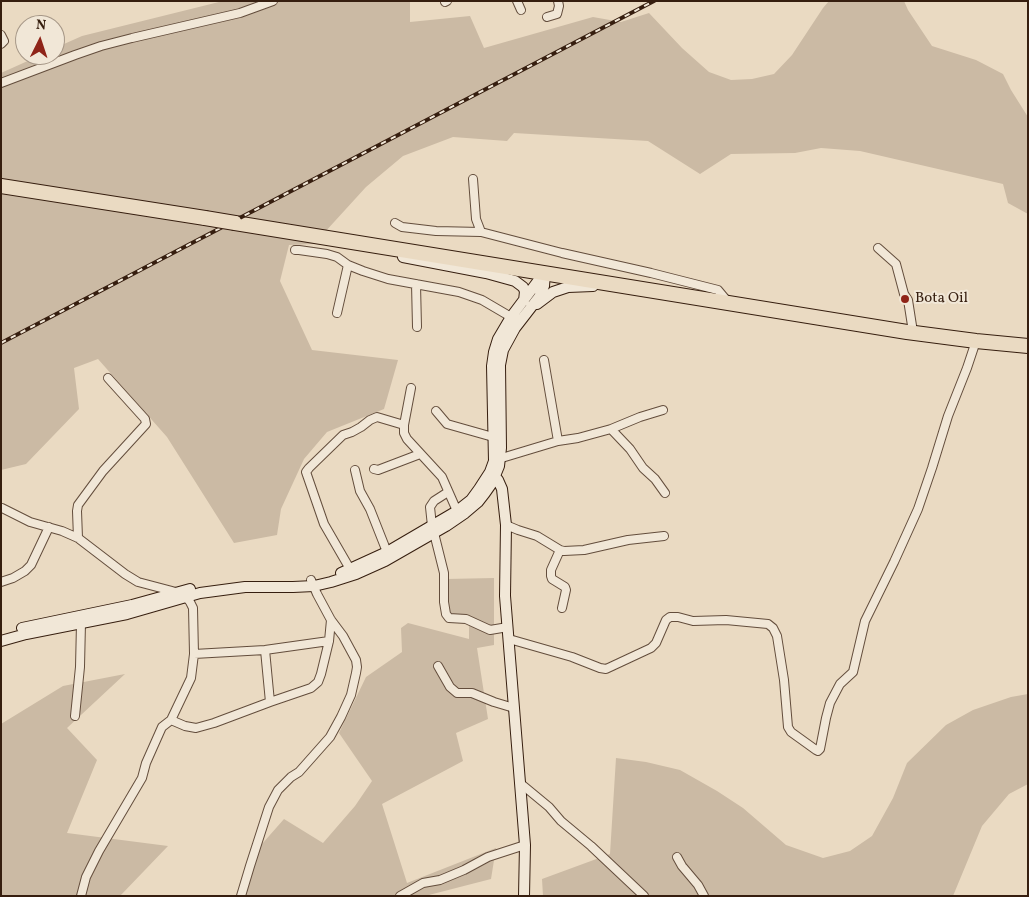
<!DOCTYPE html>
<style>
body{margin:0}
#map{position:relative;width:1029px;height:897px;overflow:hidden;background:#eadac2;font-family:Vollkorn,serif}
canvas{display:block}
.frame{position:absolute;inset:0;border:2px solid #361e0f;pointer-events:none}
.north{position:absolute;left:15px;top:15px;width:50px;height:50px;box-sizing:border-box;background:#f1e7d7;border:1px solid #a69787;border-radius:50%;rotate:4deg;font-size:14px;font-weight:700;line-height:20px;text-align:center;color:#361e0f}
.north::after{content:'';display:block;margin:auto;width:18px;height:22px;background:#8f2418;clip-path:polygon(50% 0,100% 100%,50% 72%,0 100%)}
</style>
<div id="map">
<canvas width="1029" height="897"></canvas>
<div class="frame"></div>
<div class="north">N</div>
</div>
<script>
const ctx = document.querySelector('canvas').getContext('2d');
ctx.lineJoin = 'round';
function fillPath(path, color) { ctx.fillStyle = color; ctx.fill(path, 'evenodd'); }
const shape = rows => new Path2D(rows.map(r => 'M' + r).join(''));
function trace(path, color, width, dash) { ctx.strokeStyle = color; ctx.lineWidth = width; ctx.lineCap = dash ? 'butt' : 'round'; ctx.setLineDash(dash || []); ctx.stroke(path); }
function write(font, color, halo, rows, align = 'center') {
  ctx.font = font + ' Vollkorn,serif'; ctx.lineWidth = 4; ctx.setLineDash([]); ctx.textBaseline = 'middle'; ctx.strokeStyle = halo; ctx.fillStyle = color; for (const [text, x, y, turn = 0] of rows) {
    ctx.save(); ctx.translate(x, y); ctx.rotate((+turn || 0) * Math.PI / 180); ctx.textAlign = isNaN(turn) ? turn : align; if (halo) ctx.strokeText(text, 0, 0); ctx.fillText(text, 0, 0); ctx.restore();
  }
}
fillPath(shape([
 [223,1,410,1,410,22,470,16,484,48,593,17,621,22,649,13,682,48,709,72,731,80,752,79,774,74,792,55,823,8,829,1,904,1,908,10,932,46,976,60,1003,74,1011,90,1028,117,1028,214,1008,203,1003,184,860,151,821,148,795,153,731,154,700,174,648,141,514,133,507,141,453,137,403,156,366,187,314,244,289,245,280,281,312,350,398,360,384,409,327,432,304,459,281,509,277,535,234,543,167,437,98,359,74,368,79,409,26,464,1,470,1,73,41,55,55,55,55,48,82,36],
 [494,578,494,645,477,648,488,719,456,733,463,761,382,804,407,883,496,848,491,879,425,896,241,896,262,844,284,819,323,843,355,806,372,781,339,733,366,677,402,652,401,628,408,623,469,639,469,617,450,617,446,579],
 [125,674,67,728,97,760,67,833,168,846,120,896,1,896,1,724,63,686],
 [1028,694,1028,784,1009,794,982,826,953,896,543,896,542,879,610,854,616,758,646,762,680,770,717,791,743,808,786,845,823,858,850,851,872,836,893,798,907,763,946,725,973,710,1011,697]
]), '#cbbaa4');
const street = shape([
 [517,1,521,10],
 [445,2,447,1],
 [547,17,557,14,559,6,558,1],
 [1,35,4,41,1,44],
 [1,83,75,55,101,46,132,38,240,13,273,1],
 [473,179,476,219,481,232,562,253,651,273,718,290,728,302],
 [395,223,402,227,436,231,481,232],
 [878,248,896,264,904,294,908,300,913,332],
 [295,250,299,250,327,254,337,257,348,265,363,271,388,279,459,292,482,300,511,317],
 [416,284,417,327],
 [337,313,348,265],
 [544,360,558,441],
 [411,388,404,425,404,433,407,439,442,477,457,511],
 [436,411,447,424,493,437],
 [611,429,640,417,663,410],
 [495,460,558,441,578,438,611,429,630,449,643,468,655,479,665,493],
 [374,469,378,470,420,454],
 [355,470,360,491,370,509,387,552],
 [2,508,30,522,62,531,78,538,125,574,138,582,176,592,186,597,190,602,193,608,194,654,191,678,171,720,162,727,146,763,142,778,99,851,86,877,81,896],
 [506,525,518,530,537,536,560,550,564,551,584,550,628,540,664,536],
 [432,526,430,507,434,501,448,492],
 [434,533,444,573,444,602,446,614,449,618,466,619,490,630,508,627],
 [78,538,77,511,78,505,103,471,146,424,145,419,108,378],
 [560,550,551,570,551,576,552,579,565,587,566,590,562,608],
 [350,569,324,524,306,472,309,468,343,435,352,432,361,427,370,420,377,417,404,425],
 [1,582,13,578,25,571,31,565,49,527],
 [509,639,572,657,600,668,606,669,651,648,656,643,666,620,670,617,678,617,693,621,726,620,768,624,773,628,777,636,784,680,788,727,791,732,816,750,818,751,820,749,826,718,830,703,840,684,853,672,865,621,894,562,918,509,932,468,948,416,967,368,976,341],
 [265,650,270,702],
 [194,654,265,650,329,641],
 [438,666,450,687,457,693,472,693,494,702,514,708],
 [75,716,80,667,81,623],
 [171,720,185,726,196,728,214,723,270,702,311,688,318,682,321,674,329,641,331,620],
 [520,783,549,807,561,821,591,846,644,896],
 [677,857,682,866,698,885,704,896],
 [241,896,250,866,269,807,278,790,291,777,299,772,330,737,341,717,351,695,356,673,357,667,356,660,343,636,331,620,317,594,311,580],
 [400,896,423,883,440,880,464,870,488,857,525,845]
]);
const secondary = shape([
 [403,257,486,273,515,281,523,287,525,291,524,301],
 [537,304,553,292,568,287,593,286],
 [491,472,498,480,502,489,506,525,505,596,525,845,524,896],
 [341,573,387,552,457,511,471,500,479,489,490,472,494,461,492,366,494,352,498,339,511,317,538,281,545,273],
 [22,628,132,605,190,589],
 [1,641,26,634,127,614,200,593,245,587,293,587,314,586,331,582,356,574,385,561,446,526,465,513,478,502,485,493,492,483,499,466,501,448,500,365,503,350,515,328,539,297,544,286,545,273]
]);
const highway = shape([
 [1,186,205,218],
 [235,223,907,332,976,341,1028,346]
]);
trace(street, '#634d3c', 10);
trace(secondary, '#361e0f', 12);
trace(highway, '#361e0f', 16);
trace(street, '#f1e7d7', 8);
trace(secondary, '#f1e7d7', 10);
trace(highway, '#eadac2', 14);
const rail = shape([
 [1,343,654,1]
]);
trace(rail, '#361e0f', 4);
trace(rail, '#f1e7d7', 2, [5.5]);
const highwayBridge = shape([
 [205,218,235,223]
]);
trace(highwayBridge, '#361e0f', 16, []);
trace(highwayBridge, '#eadac2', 14);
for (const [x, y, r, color] of [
 [905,299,5,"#8f2418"]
]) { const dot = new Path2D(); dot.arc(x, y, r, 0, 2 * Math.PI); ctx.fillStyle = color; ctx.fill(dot); trace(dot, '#f1e7d7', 2); }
write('15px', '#361e0f', '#f1e7d7', [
 ["Bota Oil",915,299]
], 'left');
</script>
